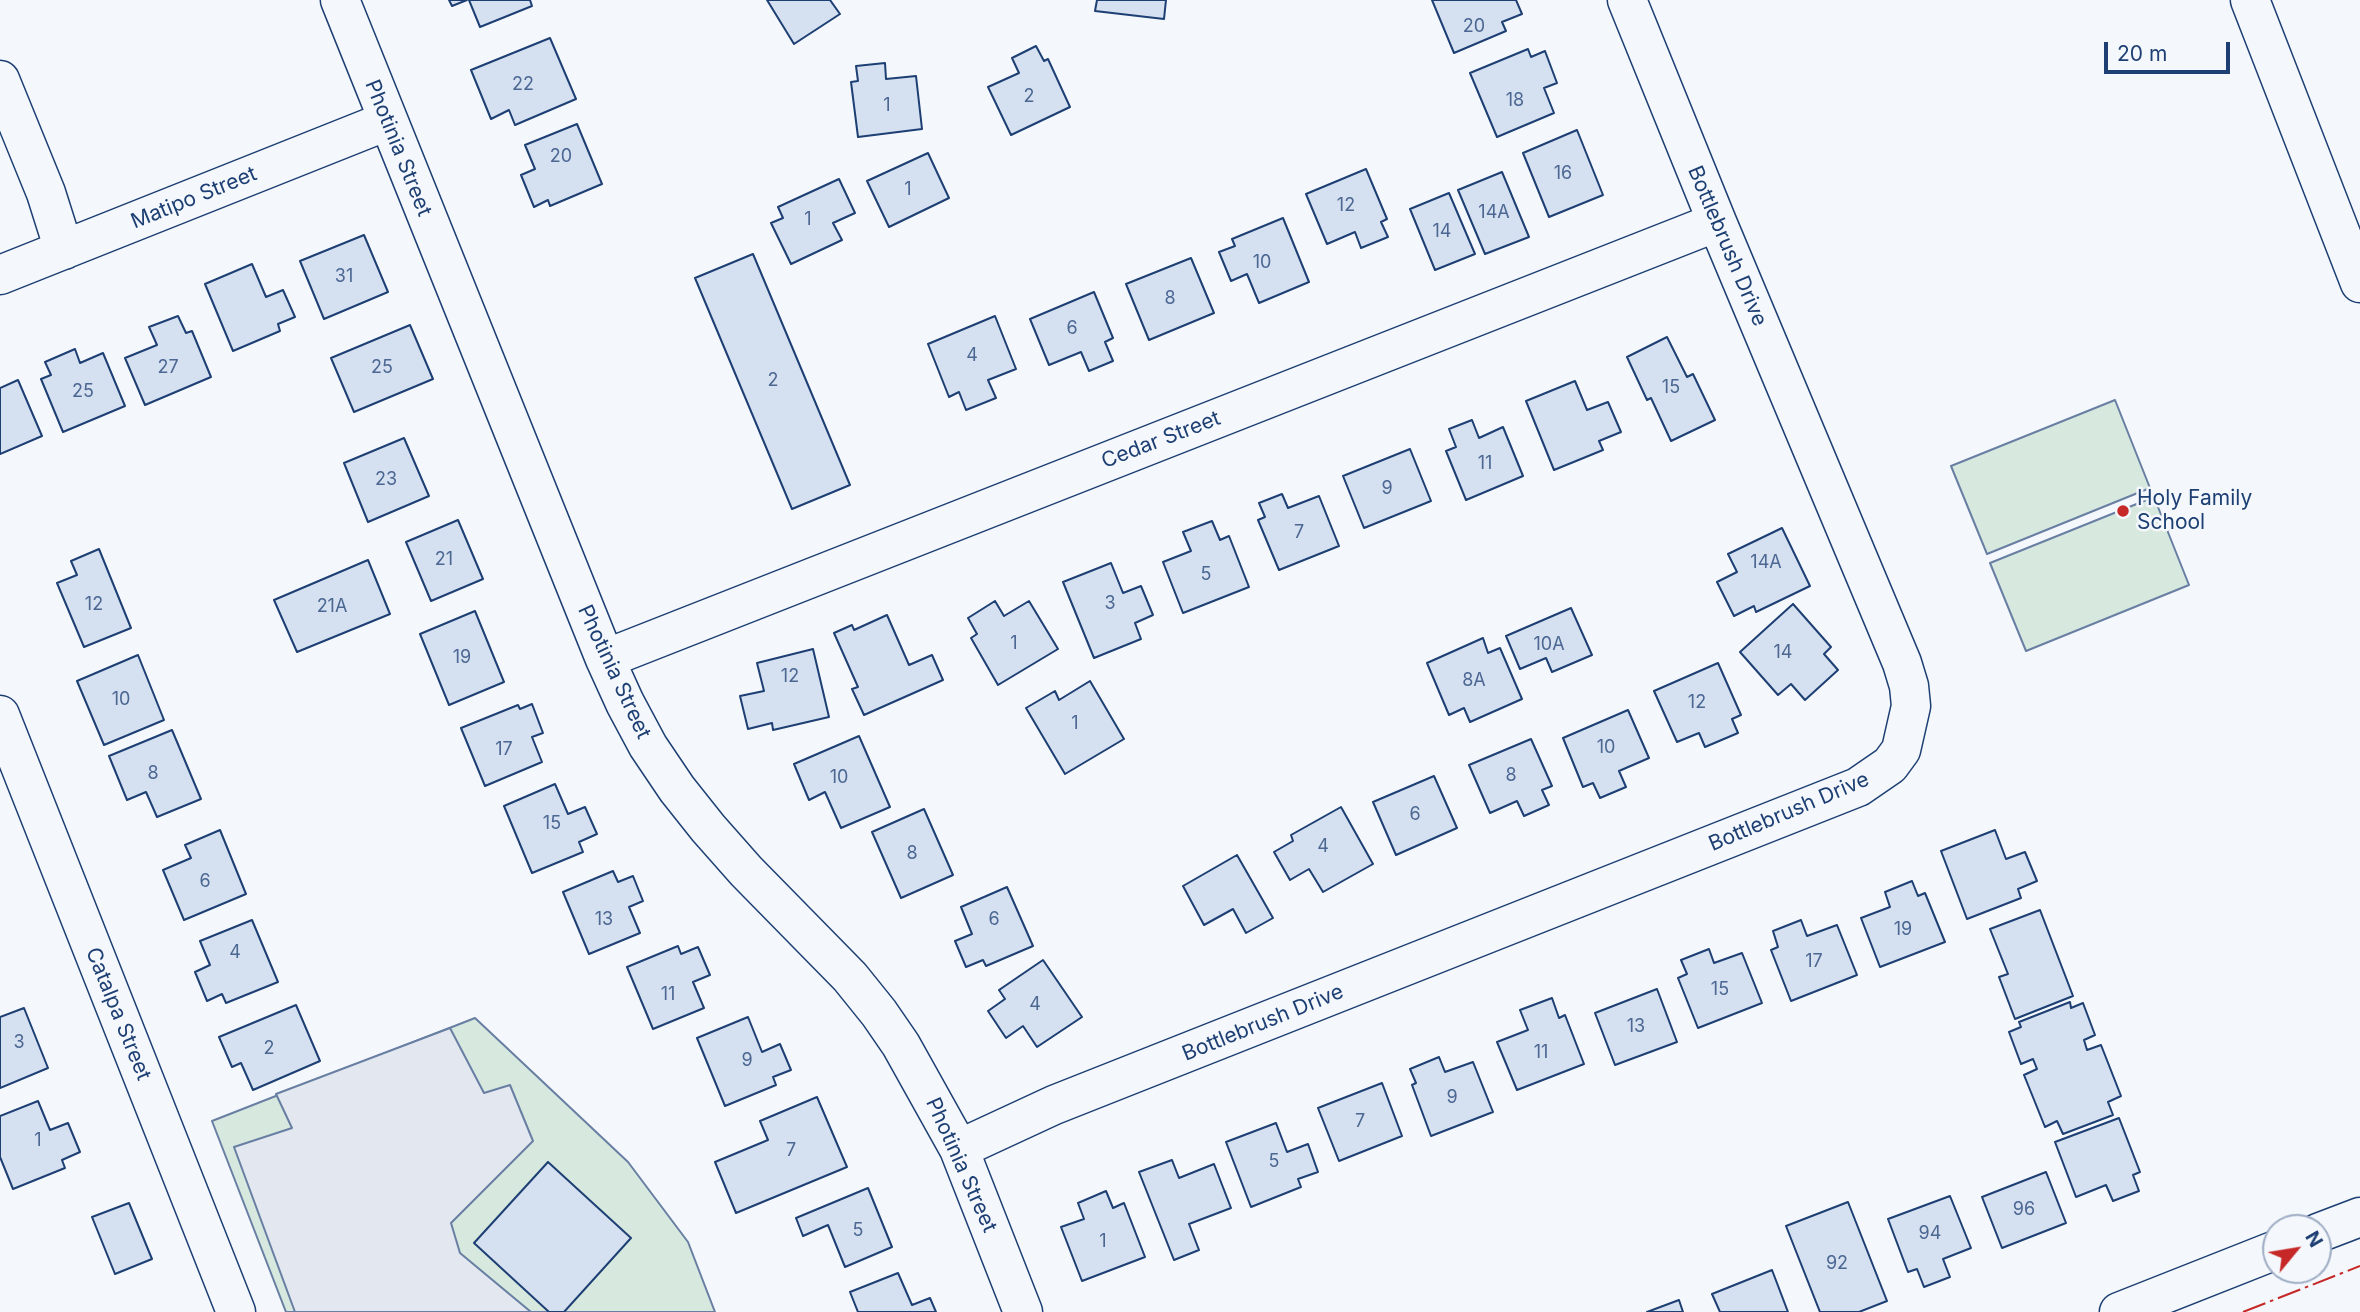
<!DOCTYPE html>
<style>
body{margin:0}
#map{position:relative;width:2360px;height:1312px;overflow:hidden;background:#f4f7fb;font-family:Inter,sans-serif}
canvas{display:block}
.north{position:absolute;left:2262px;top:1214px;width:70px;height:70px;box-sizing:border-box;background:#f4f7fb;border:2px solid #9eadc5;border-radius:50%;rotate:60deg;font-size:19px;font-weight:700;line-height:28px;text-align:center;color:#1d3f73}
.north::after{content:'';display:block;margin:auto;width:24px;height:32px;background:#c62828;clip-path:polygon(50% 0,100% 100%,50% 72%,0 100%)}
.scale{position:absolute;left:2104px;top:42px;width:126px;height:32px;box-sizing:border-box;border:4px solid #1d3f73;border-top:0;padding-left:9px;font-size:21px;line-height:24px;white-space:nowrap;color:#1d3f73;-webkit-text-stroke:5px #f4f7fb;paint-order:stroke}
</style>
<div id="map">
<canvas width="2360" height="1312"></canvas>
<div class="north">N</div>
<div class="scale">20 m</div>
</div>
<script>
const ctx = document.querySelector('canvas').getContext('2d');
ctx.lineJoin = 'round';
function fillPath(path, color) { ctx.fillStyle = color; ctx.fill(path, 'evenodd'); }
const shape = rows => new Path2D(rows.map(r => 'M' + r).join(''));
function trace(path, color, width, dash) { ctx.strokeStyle = color; ctx.lineWidth = width; ctx.lineCap = dash ? 'butt' : 'round'; ctx.setLineDash(dash || []); ctx.stroke(path); }
function write(font, color, halo, rows, align = 'center') {
  ctx.font = font + ' Inter,sans-serif'; ctx.lineWidth = 5; ctx.setLineDash([]); ctx.textBaseline = 'middle'; ctx.strokeStyle = halo; ctx.fillStyle = color; for (const [text, x, y, turn = 0] of rows) {
    ctx.save(); ctx.translate(x, y); ctx.rotate((+turn || 0) * Math.PI / 180); ctx.textAlign = isNaN(turn) ? turn : align; if (halo) ctx.strokeText(text, 0, 0); ctx.fillText(text, 0, 0); ctx.restore();
  }
}
const green = shape([
 [2115,400,2150,488,1987,554,1951,466,2115,400],
 [2154,497,2189,585,2026,651,1990,563,2154,497],
 [475,1018,628,1162,688,1242,715,1312,286,1312,212,1121,475,1018]
]);
fillPath(green, '#d7e8df');
trace(green, '#687fa3', 2);
const parking = shape([
 [450,1028,484,1093,510,1085,533,1141,451,1223,460,1253,531,1312,295,1312,234,1147,292,1128,276,1094,450,1028]
]);
fillPath(parking, '#e3e8f0');
trace(parking, '#687fa3', 2);
const building = shape([
 [449,0,467,0,452,6,449,0],
 [469,0,530,0,532,6,480,27,469,0],
 [767,0,830,0,840,14,794,44,767,0],
 [1097,0,1166,0,1164,19,1095,11,1097,0],
 [1432,0,1516,0,1522,14,1502,22,1506,31,1454,53,1432,0],
 [550,38,576,99,515,125,509,110,491,119,471,70,550,38],
 [1036,46,1044,61,1048,59,1070,107,1011,135,988,87,1019,73,1012,58,1036,46],
 [1528,49,1531,57,1545,51,1557,83,1544,88,1554,113,1497,137,1470,73,1528,49],
 [885,63,886,79,916,76,922,129,858,137,851,82,858,81,856,66,885,63],
 [577,124,602,184,550,206,548,200,534,207,521,175,535,169,525,145,577,124],
 [1577,130,1603,195,1549,217,1523,153,1577,130],
 [928,153,949,198,889,227,867,181,928,153],
 [1366,169,1387,219,1381,222,1388,237,1361,248,1355,232,1327,244,1306,194,1366,169],
 [1502,172,1529,237,1485,254,1458,190,1502,172],
 [839,179,855,213,833,223,842,240,791,264,771,223,783,218,778,207,839,179],
 [1449,193,1475,254,1435,270,1410,209,1449,193],
 [1283,218,1309,282,1259,303,1247,274,1231,281,1219,252,1235,246,1232,239,1283,218],
 [364,235,388,292,324,319,300,261,364,235],
 [753,254,850,485,792,509,695,278,753,254],
 [1191,258,1214,313,1149,340,1126,284,1191,258],
 [252,264,266,297,283,290,295,317,278,324,280,331,233,351,205,284,252,264],
 [1094,292,1113,338,1105,342,1113,361,1089,371,1081,352,1049,365,1030,319,1094,292],
 [178,316,186,333,192,331,211,377,145,405,125,358,157,345,149,327,178,316],
 [995,316,1016,369,988,380,996,398,966,410,959,392,949,397,928,344,995,316],
 [410,325,433,379,354,412,331,358,410,325],
 [1667,337,1687,377,1693,374,1715,420,1671,441,1651,398,1647,400,1627,357,1667,337],
 [75,349,80,363,103,353,125,406,63,432,41,379,51,375,45,362,75,349],
 [18,380,42,436,0,454,0,388,18,380],
 [1575,381,1587,410,1608,402,1621,432,1599,441,1603,450,1554,470,1526,401,1575,381],
 [1472,420,1479,438,1503,427,1523,476,1466,500,1446,451,1456,447,1449,429,1472,420],
 [404,438,429,496,368,522,344,463,404,438],
 [1410,449,1431,501,1364,528,1343,476,1410,449],
 [1282,494,1288,508,1319,496,1339,546,1279,570,1258,520,1265,517,1259,503,1282,494],
 [458,520,483,579,431,601,406,542,458,520],
 [1212,521,1220,540,1229,536,1249,587,1183,613,1163,562,1191,551,1183,532,1212,521],
 [1782,528,1810,586,1756,612,1754,606,1734,616,1717,582,1737,572,1728,554,1782,528],
 [99,549,131,628,84,647,57,583,77,575,71,561,99,549],
 [368,560,390,614,297,652,274,600,368,560],
 [1111,563,1123,593,1141,586,1153,615,1135,623,1141,639,1094,658,1063,582,1111,563],
 [995,601,1004,616,1029,601,1058,649,998,685,971,638,977,634,968,618,995,601],
 [1793,604,1831,647,1824,654,1838,670,1805,700,1791,684,1778,695,1740,652,1793,604],
 [1571,608,1592,655,1552,672,1546,658,1520,669,1506,636,1571,608],
 [475,611,504,682,449,705,420,634,475,611],
 [887,615,909,665,932,655,943,680,864,715,852,689,858,687,834,633,852,625,854,630,887,615],
 [1483,638,1488,653,1500,648,1522,699,1470,722,1464,708,1449,715,1427,663,1483,638],
 [813,649,829,717,773,730,772,723,748,729,740,696,764,691,757,663,813,649],
 [138,655,164,720,104,745,77,681,138,655],
 [1718,663,1741,715,1732,719,1738,733,1705,747,1699,733,1677,742,1654,691,1718,663],
 [1090,681,1124,739,1065,774,1026,708,1055,691,1059,700,1090,681],
 [532,704,543,733,532,737,542,762,485,786,461,728,518,705,520,709,532,704],
 [1628,710,1649,758,1619,771,1626,787,1600,798,1593,783,1583,787,1563,738,1628,710],
 [172,730,201,799,157,817,146,792,127,800,109,756,172,730],
 [859,736,890,807,841,828,825,792,809,800,794,764,859,736],
 [1531,739,1552,786,1542,790,1549,805,1524,816,1517,801,1490,813,1469,765,1531,739],
 [1434,776,1457,828,1396,855,1373,802,1434,776],
 [555,784,568,814,585,807,597,834,579,842,583,852,532,873,504,806,555,784],
 [1341,807,1373,864,1323,892,1309,869,1290,880,1274,852,1293,841,1291,835,1341,807],
 [924,809,953,875,901,898,872,832,924,809],
 [220,830,246,894,184,920,163,870,191,858,185,845,220,830],
 [1995,830,2006,859,2025,852,2037,881,2018,889,2021,898,1967,919,1941,851,1995,830],
 [1237,855,1273,918,1246,933,1233,909,1204,925,1183,886,1237,855],
 [613,871,618,882,633,876,643,901,629,907,640,933,589,954,563,892,613,871],
 [1912,881,1918,896,1925,893,1945,942,1880,967,1861,918,1890,907,1885,892,1912,881],
 [1007,887,1033,946,986,966,983,960,966,967,955,941,972,934,961,907,1007,887],
 [2040,910,2073,996,2015,1019,1999,977,2008,974,1990,929,2040,910],
 [252,920,278,982,226,1003,222,994,207,1001,195,972,210,965,200,941,252,920],
 [1801,920,1807,936,1837,925,1857,975,1791,1001,1771,950,1778,947,1773,931,1801,920],
 [678,946,681,954,698,947,710,975,693,982,704,1008,653,1029,627,967,678,946],
 [1709,949,1714,963,1742,953,1762,1003,1698,1028,1678,978,1687,974,1681,960,1709,949],
 [1043,960,1082,1017,1037,1047,1023,1026,1006,1038,988,1011,1005,999,999,990,1043,960],
 [1657,989,1677,1042,1615,1065,1595,1013,1657,989],
 [1552,998,1559,1018,1565,1015,1584,1064,1517,1090,1497,1042,1528,1030,1520,1010,1552,998],
 [2070,1002,2071,1008,2083,1003,2095,1035,2084,1040,2087,1050,2101,1045,2121,1096,2108,1102,2113,1115,2063,1134,2057,1121,2045,1127,2024,1075,2037,1069,2033,1059,2021,1064,2009,1032,2021,1027,2019,1022,2070,1002],
 [296,1005,320,1061,253,1090,241,1063,232,1067,219,1037,296,1005],
 [24,1008,48,1068,0,1088,0,1017,24,1008],
 [748,1017,762,1052,780,1044,791,1070,773,1077,776,1085,725,1106,697,1038,748,1017],
 [1439,1057,1445,1072,1473,1062,1493,1112,1431,1136,1412,1085,1416,1083,1410,1069,1439,1057],
 [1382,1083,1402,1136,1339,1161,1318,1108,1382,1083],
 [817,1097,847,1167,736,1213,715,1162,768,1140,760,1121,817,1097],
 [38,1101,50,1130,68,1123,80,1152,62,1160,65,1168,13,1189,0,1157,0,1116,38,1101],
 [2119,1118,2140,1172,2133,1175,2139,1191,2113,1201,2106,1185,2076,1197,2055,1142,2119,1118],
 [1276,1123,1287,1152,1308,1144,1318,1172,1298,1179,1301,1187,1251,1207,1226,1142,1276,1123],
 [1172,1160,1179,1178,1214,1164,1231,1208,1189,1224,1199,1250,1174,1260,1139,1172,1172,1160],
 [548,1162,631,1238,564,1312,549,1312,474,1243,548,1162],
 [2046,1172,2066,1223,2002,1248,1982,1197,2046,1172],
 [868,1188,892,1247,845,1267,828,1225,803,1236,796,1218,868,1188],
 [1106,1191,1113,1208,1124,1203,1145,1257,1082,1281,1061,1227,1084,1219,1078,1203,1106,1191],
 [1950,1196,1971,1248,1943,1259,1950,1277,1924,1287,1917,1269,1908,1272,1888,1219,1950,1196],
 [1848,1202,1887,1301,1859,1312,1820,1312,1786,1226,1848,1202],
 [129,1203,152,1259,115,1274,92,1217,129,1203],
 [1772,1270,1788,1312,1720,1312,1712,1294,1772,1270],
 [898,1273,912,1305,930,1298,936,1312,858,1312,850,1292,898,1273],
 [1679,1300,1683,1312,1647,1312,1679,1300]
]);
fillPath(building, '#d5e0f0');
trace(building, '#1d3f73', 2);
const street = shape([
 [340,0,605,659,625,703,648,746,677,789,708,828,746,871,850,977,879,1013,901,1045,959,1149,1023,1312],
 [2250,0,2360,283],
 [0,80,46,193,64,250],
 [0,275,387,121],
 [605,659,1717,222],
 [0,715,236,1312],
 [959,1149,1054,1105,1858,787,1890,765,1901,750,1911,706,1909,686,1902,663,1717,222,1627,0]
]);
const secondary = shape([
 [2318,1233,2360,1217],
 [2119,1312,2276,1250]
]);
trace(street, '#1d3f73', 41);
trace(secondary, '#1d3f73', 41);
trace(street, '#f4f7fb', 38);
trace(secondary, '#f4f7fb', 38);
trace(shape([
 [2243,1312,2360,1266]
]), '#c62828', 2, [24, 5, 3.5, 5]);
for (const [x, y, r, color] of [
 [2123,511,7,"#c62828"]
]) { const dot = new Path2D(); dot.arc(x, y, r, 0, 2 * Math.PI); ctx.fillStyle = color; ctx.fill(dot); trace(dot, '#f4f7fb', 2.5); }
write('18px', '#4b6792', null, [
 ["20",1474,27],
 ["22",523,85],
 ["2",1029,97],
 ["18",1515,101],
 ["1",887,106],
 ["20",561,157],
 ["16",1563,174],
 ["1",908,190],
 ["12",1346,206],
 ["14A",1494,213],
 ["1",808,220],
 ["14",1442,232],
 ["10",1262,263],
 ["31",344,277],
 ["8",1170,299],
 ["6",1072,329],
 ["4",972,356],
 ["27",168,368],
 ["25",382,368],
 ["2",773,381],
 ["15",1671,388],
 ["25",83,392],
 ["11",1485,464],
 ["23",386,480],
 ["9",1387,489],
 ["7",1299,533],
 ["21",444,560],
 ["14A",1766,563],
 ["5",1206,575],
 ["3",1110,604],
 ["12",94,605],
 ["21A",332,607],
 ["1",1014,644],
 ["10A",1549,645],
 ["14",1783,653],
 ["19",462,658],
 ["12",790,677],
 ["8A",1474,681],
 ["10",121,700],
 ["12",1697,703],
 ["1",1075,724],
 ["10",1606,748],
 ["17",504,750],
 ["8",153,774],
 ["8",1511,776],
 ["10",839,778],
 ["6",1415,815],
 ["15",552,824],
 ["4",1323,847],
 ["8",912,854],
 ["6",205,882],
 ["13",604,920],
 ["6",994,920],
 ["19",1903,930],
 ["4",235,953],
 ["17",1814,962],
 ["15",1720,990],
 ["11",668,995],
 ["4",1035,1005],
 ["13",1636,1027],
 ["3",19,1043],
 ["2",269,1049],
 ["11",1541,1053],
 ["9",747,1061],
 ["9",1452,1098],
 ["7",1360,1122],
 ["1",38,1141],
 ["7",791,1151],
 ["5",1274,1162],
 ["96",2024,1210],
 ["5",858,1231],
 ["94",1930,1234],
 ["1",1103,1242],
 ["92",1837,1264]
]);
write('21px', '#1d3f73', '#f4f7fb', [
 ["Photinia Street",398,148,68],
 ["Matipo Street",194,198,-22],
 ["Bottlebrush Drive",1727,246,67],
 ["Cedar Street",1161,440,-21],
 ["Photinia Street",614,672,65],
 ["Bottlebrush Drive",1789,812,-23],
 ["Catalpa Street",118,1014,68],
 ["Bottlebrush Drive",1263,1023,-22],
 ["Photinia Street",961,1165,66]
]);
write('21px', '#1d3f73', '#f4f7fb', [
 ["Holy Family",2137,499],
 ["School",2137,523]
], 'left');
</script>
